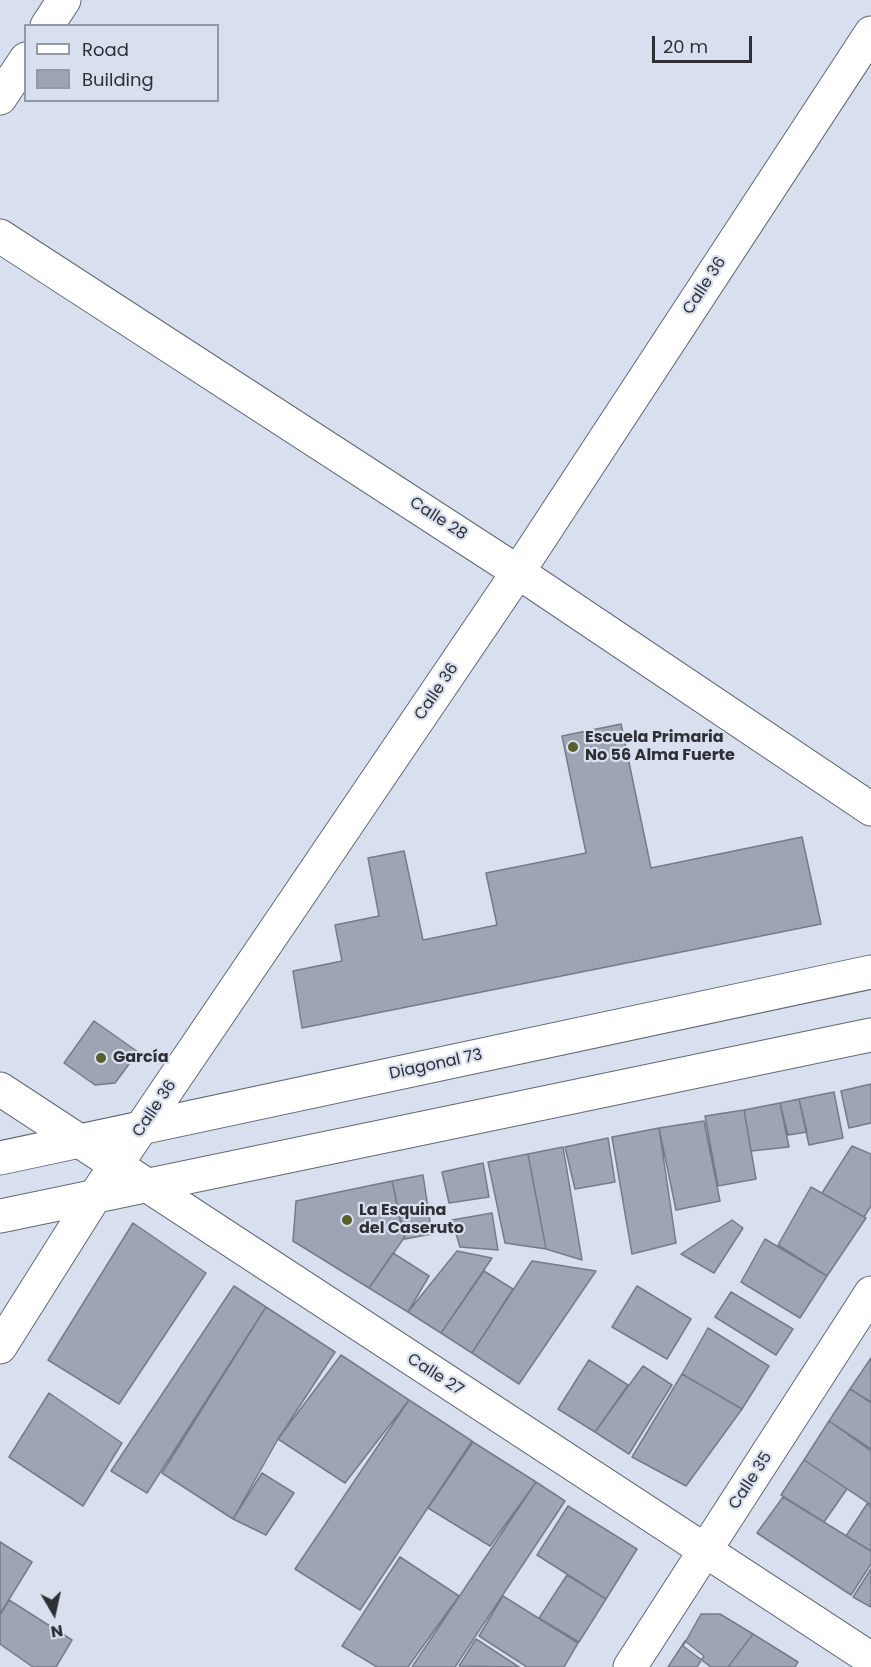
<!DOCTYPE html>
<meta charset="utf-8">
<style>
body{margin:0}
#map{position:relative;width:871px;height:1667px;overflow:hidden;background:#d8dfee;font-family:Poppins,sans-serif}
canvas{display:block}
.legend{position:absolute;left:24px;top:24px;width:195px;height:78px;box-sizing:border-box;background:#d8dfee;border:2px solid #9499a4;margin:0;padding:8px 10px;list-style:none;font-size:18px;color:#2e3036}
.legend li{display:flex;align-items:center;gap:12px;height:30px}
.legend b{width:30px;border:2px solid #9499a4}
.north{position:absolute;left:24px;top:1583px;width:60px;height:60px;-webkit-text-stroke:4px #d8dfee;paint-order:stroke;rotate:171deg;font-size:16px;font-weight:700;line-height:24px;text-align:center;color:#2e3036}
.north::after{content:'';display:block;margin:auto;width:21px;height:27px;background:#2e3036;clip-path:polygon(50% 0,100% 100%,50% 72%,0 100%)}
.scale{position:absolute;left:652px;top:36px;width:100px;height:27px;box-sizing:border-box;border:3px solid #2e3036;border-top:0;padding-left:8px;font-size:18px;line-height:21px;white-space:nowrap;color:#2e3036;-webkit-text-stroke:4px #d8dfee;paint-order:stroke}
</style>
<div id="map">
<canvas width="871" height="1667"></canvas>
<ul class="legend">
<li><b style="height:8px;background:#fff"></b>Road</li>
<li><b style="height:16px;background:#9ea4b3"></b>Building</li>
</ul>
<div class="north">N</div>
<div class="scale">20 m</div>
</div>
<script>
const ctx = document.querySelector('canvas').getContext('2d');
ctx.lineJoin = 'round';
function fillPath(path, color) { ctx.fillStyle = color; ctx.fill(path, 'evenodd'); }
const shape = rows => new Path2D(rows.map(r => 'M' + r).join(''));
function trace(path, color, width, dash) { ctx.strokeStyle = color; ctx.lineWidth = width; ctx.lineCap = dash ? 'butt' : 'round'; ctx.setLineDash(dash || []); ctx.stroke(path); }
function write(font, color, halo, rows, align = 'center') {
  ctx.font = font + ' Poppins,sans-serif'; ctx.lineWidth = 4.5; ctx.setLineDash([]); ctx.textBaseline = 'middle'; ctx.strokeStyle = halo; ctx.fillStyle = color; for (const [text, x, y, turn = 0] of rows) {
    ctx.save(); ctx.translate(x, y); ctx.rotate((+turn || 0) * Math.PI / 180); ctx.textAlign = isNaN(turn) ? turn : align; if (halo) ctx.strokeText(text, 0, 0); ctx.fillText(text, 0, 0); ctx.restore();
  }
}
const building = shape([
 [621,724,651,868,802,837,821,924,302,1028,293,971,342,961,335,925,379,916,368,858,404,851,423,940,497,925,486,873,586,853,562,736,621,724],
 [94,1021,138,1052,115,1083,95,1085,64,1063,94,1021],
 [871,1084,871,1123,849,1128,841,1091,871,1084],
 [834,1092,843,1138,809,1145,799,1099,834,1092],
 [799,1099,807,1132,788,1135,780,1103,799,1099],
 [780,1103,789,1147,751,1151,744,1110,780,1103],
 [744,1110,756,1179,718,1186,705,1116,744,1110],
 [704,1121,720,1201,676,1210,659,1128,704,1121],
 [659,1128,676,1243,632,1254,612,1137,659,1128],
 [608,1138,615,1182,575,1189,565,1147,608,1138],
 [852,1146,871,1154,871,1206,864,1217,822,1193,852,1146],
 [563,1147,582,1260,546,1249,528,1154,563,1147],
 [528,1154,546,1249,505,1243,488,1162,528,1154],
 [483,1163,489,1197,449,1203,442,1172,483,1163],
 [423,1175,432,1234,405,1239,392,1181,423,1175],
 [392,1181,404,1238,369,1288,293,1241,296,1201,392,1181],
 [811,1187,866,1218,827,1276,778,1245,811,1187],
 [492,1213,498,1250,460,1247,452,1220,492,1213],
 [732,1220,743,1228,714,1273,681,1254,732,1220],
 [133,1223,206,1273,119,1404,48,1360,133,1223],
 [765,1239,827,1276,800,1318,741,1282,765,1239],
 [457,1251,492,1258,441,1333,408,1312,457,1251],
 [393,1253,429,1276,408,1312,369,1288,393,1253],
 [532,1261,596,1271,519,1384,472,1353,532,1261],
 [484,1271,513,1289,472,1353,441,1333,484,1271],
 [234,1286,266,1307,147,1493,111,1471,234,1286],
 [637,1286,691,1319,667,1359,612,1327,637,1286],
 [731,1292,793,1329,776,1355,715,1317,731,1292],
 [266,1307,335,1352,278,1439,233,1519,162,1473,266,1307],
 [708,1328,769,1366,742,1409,682,1374,708,1328],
 [341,1355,409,1400,345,1483,278,1439,341,1355],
 [871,1358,871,1402,850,1389,871,1358],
 [589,1360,628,1385,595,1432,558,1409,589,1360],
 [643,1366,672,1385,629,1454,595,1432,643,1366],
 [682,1374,742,1409,686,1486,632,1457,682,1374],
 [850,1389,871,1403,871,1449,829,1421,850,1389],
 [49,1393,122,1443,83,1506,9,1457,49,1393],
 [409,1400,472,1441,360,1610,295,1569,409,1400],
 [829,1421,871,1451,871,1505,804,1460,829,1421],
 [473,1442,536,1482,490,1546,428,1508,473,1442],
 [804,1460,847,1489,824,1522,781,1495,804,1460],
 [262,1473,294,1493,266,1535,233,1519,262,1473],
 [536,1482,565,1501,455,1667,412,1667,536,1482],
 [783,1497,871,1551,871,1564,851,1595,757,1533,783,1497],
 [867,1504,871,1507,871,1551,846,1536,867,1504],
 [568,1506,637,1549,606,1599,537,1555,568,1506],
 [0,1542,32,1562,0,1614,0,1542],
 [400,1557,459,1596,408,1667,377,1667,342,1646,400,1557],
 [871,1569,871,1607,853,1597,871,1569],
 [567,1575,606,1599,579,1642,539,1618,567,1575],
 [503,1596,578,1643,564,1667,527,1667,479,1636,503,1596],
 [9,1600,72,1640,56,1667,33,1667,0,1644,0,1615,9,1600],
 [701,1614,720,1614,753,1634,728,1667,711,1667,683,1646,701,1614],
 [753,1634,798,1662,795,1667,728,1667,753,1634],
 [476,1639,519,1667,459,1666,476,1639],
 [685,1641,704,1656,697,1667,668,1667,685,1641]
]);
fillPath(building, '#9ea4b3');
trace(building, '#757b89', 1.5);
const minor = shape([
 [47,26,64,0],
 [0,98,26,59],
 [0,236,518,572,871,809],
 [0,1089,871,1659],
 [0,1347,95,1196,518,572,871,33],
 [630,1667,871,1293]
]);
const major = shape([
 [0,1158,871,972],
 [0,1216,871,1035]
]);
trace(minor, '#626775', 35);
trace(major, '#626775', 35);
trace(minor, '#fff', 33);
trace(major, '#fff', 33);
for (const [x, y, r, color] of [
 [573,747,6,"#595f2d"],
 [101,1058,6,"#595f2d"],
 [347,1220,6,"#595f2d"]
]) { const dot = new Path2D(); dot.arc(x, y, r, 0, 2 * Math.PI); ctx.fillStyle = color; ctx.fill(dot); trace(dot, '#d8dfee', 2); }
write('16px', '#2e3036', '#d8dfee', [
 ["Calle 36",705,286,-57],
 ["Calle 28",438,519,33],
 ["Calle 36",437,692,-56],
 ["Diagonal 73",436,1065,-12],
 ["Calle 36",155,1109,-56],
 ["Calle 27",435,1375,33],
 ["Calle 35",751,1481,-57]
]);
write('bold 16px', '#2e3036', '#d8dfee', [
 ["Escuela Primaria",585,738],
 ["No 56 Alma Fuerte",585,756],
 ["García",113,1058],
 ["La Esquina",359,1211],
 ["del Caseruto",359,1229]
], 'left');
</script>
